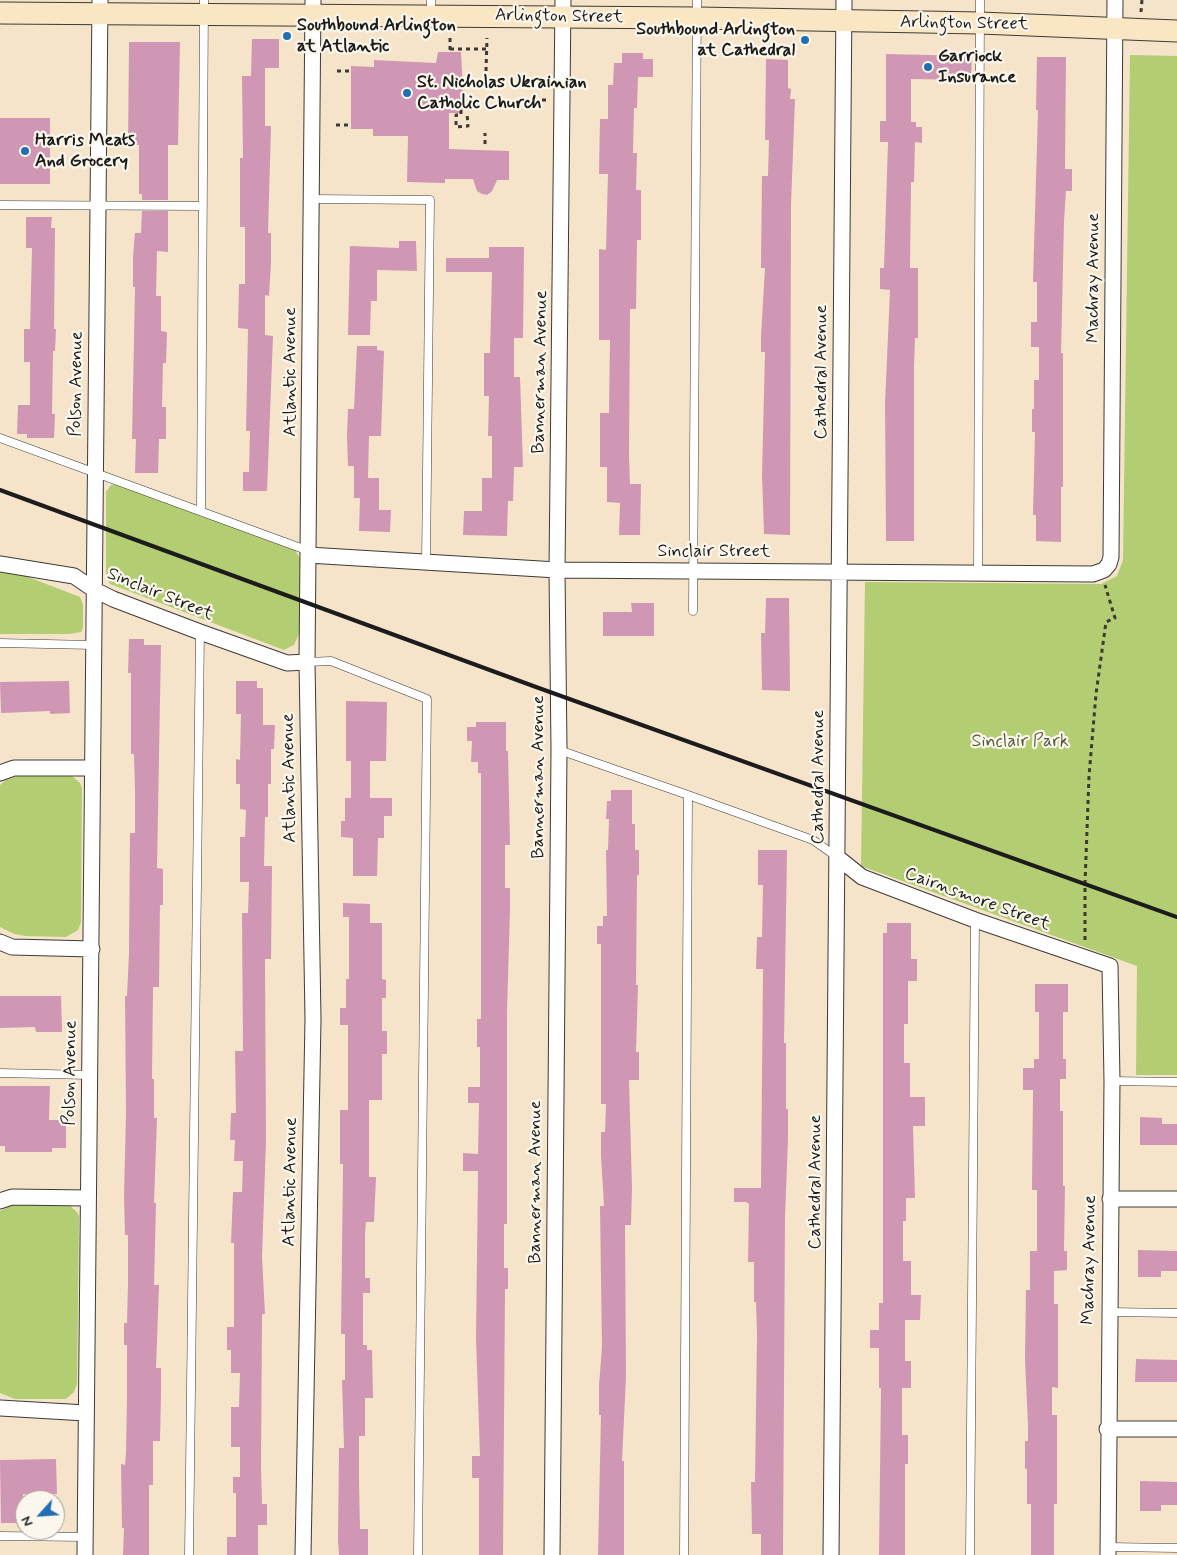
<!DOCTYPE html>
<style>
body{margin:0}
#map{position:relative;width:1177px;height:1555px;overflow:hidden;background:#f5e4ca;font-family:Mynerve,sans-serif}
canvas{display:block}
.north{position:absolute;left:15px;top:1490px;width:50px;height:50px;box-sizing:border-box;background:#fbf7ec;border:1px solid #a29f99;border-radius:50%;rotate:244deg;font-size:14px;font-weight:700;line-height:20px;text-align:center;color:#1c1c1c}
.north::after{content:'';display:block;margin:auto;width:18px;height:22px;background:#1f6fb2;clip-path:polygon(50% 0,100% 100%,50% 72%,0 100%)}
</style>
<div id="map">
<canvas width="1177" height="1555"></canvas>
<div class="north">N</div>
</div>
<script>
const ctx = document.querySelector('canvas').getContext('2d');
ctx.lineJoin = 'round';
function fillPath(path, color) { ctx.fillStyle = color; ctx.fill(path, 'evenodd'); }
const shape = rows => new Path2D(rows.map(r => 'M' + r).join(''));
function trace(path, color, width, dash) { ctx.strokeStyle = color; ctx.lineWidth = width; ctx.lineCap = dash ? 'butt' : 'round'; ctx.setLineDash(dash || []); ctx.stroke(path); }
function write(font, color, halo, rows, align = 'center') {
  ctx.font = font + ' Mynerve,sans-serif'; ctx.lineWidth = 4.5; ctx.setLineDash([]); ctx.textBaseline = 'middle'; ctx.strokeStyle = halo; ctx.fillStyle = color; for (const [text, x, y, turn = 0] of rows) {
    ctx.save(); ctx.translate(x, y); ctx.rotate((+turn || 0) * Math.PI / 180); ctx.textAlign = isNaN(turn) ? turn : align; if (halo) ctx.strokeText(text, 0, 0); ctx.fillText(text, 0, 0); ctx.restore();
  }
}
fillPath(shape([
 [1130,55,1177,56,1177,1075,1136,1075,1137,966,861,866,865,582,1101,584,1117,576,1123,560],
 [118,484,293,547,300,558,299,634,294,645,284,650,110,584,106,576,106,492,111,485],
 [0,572,23,575,80,597,83,604,83,628,81,632,69,634,0,634],
 [21,775,72,776,80,783,82,788,81,922,78,930,66,937,26,936,14,934,0,927,0,785,6,780],
 [21,1204,69,1205,77,1212,79,1216,77,1384,74,1392,66,1399,15,1399,0,1393,0,1211,11,1205]
]), '#b2cd72');
fillPath(shape([
 [252,39,279,39,279,68,265,68,265,126,271,126,268,233,271,233,271,262,269,296,265,295,265,335,273,336,267,491,243,491,243,472,249,472,250,431,246,431,248,329,238,328,239,284,245,284,245,227,240,227,240,158,243,158,242,76,251,76],
 [129,42,180,42,178,145,168,145,168,200,142,200,142,194,139,194,139,145,128,145],
 [438,52,461,52,464,110,461,110,461,113,449,113,449,149,509,151,509,180,497,180,492,191,487,195,482,194,477,191,473,179,445,179,445,183,407,182,408,136,373,136,373,129,351,129,351,66,374,67,374,60,436,63],
 [622,53,643,53,643,59,653,59,653,77,638,77,637,108,634,108,633,153,637,153,636,190,641,190,641,240,637,240,636,309,630,309,629,456,630,484,641,484,640,535,619,535,620,503,607,502,607,467,600,467,600,413,609,413,610,340,599,340,599,249,606,250,608,174,599,174,600,119,608,119,608,85,613,85,614,63,622,63],
 [886,54,972,56,971,80,911,79,911,122,916,122,916,127,922,127,922,143,915,142,914,182,911,182,910,268,918,268,918,338,915,338,914,367,914,541,886,541,885,404,890,290,880,289,880,268,884,268,888,142,880,142,880,121,886,121],
 [1037,57,1066,57,1065,169,1072,169,1072,191,1066,191,1064,221,1061,353,1063,353,1063,487,1061,487,1061,542,1036,541,1036,515,1033,515,1035,432,1032,432,1032,409,1034,409,1034,380,1039,380,1039,347,1031,347,1031,322,1037,322,1037,282,1033,282,1038,110,1036,110],
 [766,59,788,60,788,88,791,89,790,99,795,99,791,205,790,535,764,534,762,474,765,352,761,352,761,336,765,268,761,268,762,176,768,176,769,140,765,140],
 [0,118,50,118,50,184,0,184],
 [142,211,168,211,168,252,157,251,156,296,161,296,161,331,167,332,166,363,163,363,162,407,166,407,166,439,159,439,158,473,135,473,136,439,132,439,135,287,133,287,133,257,135,233,141,233],
 [26,217,52,217,51,228,55,228,54,329,56,329,55,351,53,351,52,414,55,414,54,438,27,438,27,434,17,434,18,405,30,405,30,362,24,362,24,329,30,329,32,248,26,248],
 [399,241,416,241,417,271,377,270,377,301,371,301,370,335,348,335,350,246,399,248],
 [489,247,524,247,523,338,514,338,514,377,520,377,523,467,514,467,513,501,508,501,507,536,463,535,464,511,482,511,482,478,492,478,492,436,488,436,489,396,484,396,484,353,490,353,492,272,446,272,446,258,489,258],
 [357,346,377,346,377,350,384,351,381,436,369,436,368,478,379,478,379,510,391,510,390,532,359,531,360,498,354,498,354,466,348,466,347,436,348,409,354,409],
 [766,598,789,598,790,691,762,690,761,633,765,633],
 [631,603,654,603,654,636,603,636,603,612,632,612],
 [129,639,144,639,144,645,161,645,157,868,163,869,163,905,160,905,159,987,153,987,152,1079,154,1079,154,1118,157,1118,154,1203,156,1203,154,1285,159,1285,156,1368,161,1368,161,1395,160,1441,153,1441,153,1485,149,1485,149,1555,123,1555,124,1528,122,1528,121,1464,125,1465,126,1453,127,1394,127,1345,124,1345,124,1323,127,1323,128,1284,128,1235,125,1235,124,1196,126,1113,125,996,127,996,129,953,130,833,135,833,135,791,134,754,131,754,131,673,128,673],
 [69,681,70,713,50,714,50,711,1,713,0,682],
 [236,681,257,681,257,688,263,688,263,725,275,725,274,749,271,749,271,784,268,784,268,817,265,817,264,866,272,866,271,959,265,959,266,1140,262,1257,265,1314,262,1314,261,1468,262,1504,267,1504,267,1525,258,1525,258,1555,227,1555,227,1537,236,1537,236,1493,233,1493,233,1477,240,1477,240,1447,231,1447,231,1407,239,1407,240,1373,231,1373,231,1350,227,1350,227,1327,234,1327,234,1243,231,1243,233,1192,242,1192,243,1161,234,1161,235,1140,230,1140,231,1113,236,1113,235,1051,243,1051,242,913,248,913,249,882,240,882,240,837,245,837,246,810,240,809,240,784,236,784,236,759,240,760,241,714,236,714],
 [346,701,387,702,386,761,370,761,370,798,392,798,392,816,384,816,384,838,378,838,377,876,353,876,353,838,341,837,341,821,345,821,345,798,351,798,351,761,346,761],
 [476,722,506,722,506,751,508,751,510,845,505,845,505,888,510,888,510,910,507,1012,507,1224,504,1224,504,1268,508,1268,508,1289,505,1289,503,1555,479,1555,479,1478,472,1478,472,1456,480,1456,476,1338,478,1171,463,1171,463,1153,478,1154,479,1103,468,1103,468,1087,480,1087,480,1047,477,1047,477,1019,481,1019,481,773,478,773,478,762,471,762,472,741,467,741,467,727,476,727],
 [611,790,632,790,632,824,635,824,635,850,639,850,639,875,637,875,636,985,638,985,636,1052,639,1052,639,1080,629,1080,632,1188,631,1225,625,1225,626,1377,622,1461,624,1461,624,1555,598,1555,601,1415,599,1415,599,1385,602,1347,600,1206,604,1206,601,1156,601,1132,605,1132,606,1104,601,1104,601,944,597,944,597,926,603,926,603,916,607,916,606,850,608,850,609,819,606,819,607,801,611,801],
 [758,850,787,850,784,1043,786,1043,786,1109,788,1109,788,1140,785,1217,783,1555,761,1555,761,1534,752,1534,751,1482,755,1482,757,1335,756,1302,754,1302,754,1262,748,1262,749,1204,746,1202,734,1202,734,1188,761,1188,763,969,756,969,757,937,762,937,763,885,758,885],
 [343,903,370,904,370,923,382,923,382,979,386,980,386,998,382,998,382,1031,387,1031,387,1054,382,1054,382,1100,369,1100,369,1177,376,1177,374,1222,366,1222,365,1234,365,1278,370,1278,370,1293,363,1293,363,1345,367,1345,367,1350,372,1350,373,1398,365,1398,365,1436,359,1436,359,1482,360,1529,368,1529,368,1555,339,1555,338,1540,339,1448,344,1448,342,1380,345,1380,345,1334,341,1334,343,1164,340,1164,340,1110,348,1110,348,1025,340,1025,340,1008,346,1008,346,979,349,979,349,917,343,917],
 [887,923,911,923,911,959,917,959,917,981,908,981,908,1024,904,1024,904,1063,910,1063,910,1097,925,1097,925,1126,913,1126,915,1198,906,1198,906,1221,903,1221,903,1261,911,1261,911,1295,921,1295,920,1320,905,1320,905,1361,911,1361,911,1388,902,1388,902,1435,908,1435,908,1464,905,1464,905,1555,879,1555,881,1388,879,1388,879,1348,870,1348,870,1330,879,1330,879,1303,883,1303,883,933,887,933],
 [1035,984,1068,984,1068,1012,1063,1012,1063,1059,1066,1059,1066,1079,1060,1079,1060,1111,1063,1111,1063,1186,1065,1186,1064,1251,1067,1251,1067,1270,1054,1271,1054,1304,1058,1304,1058,1388,1052,1387,1052,1415,1057,1415,1057,1504,1054,1504,1054,1555,1031,1555,1031,1504,1027,1504,1027,1469,1025,1469,1025,1441,1028,1441,1028,1425,1025,1360,1026,1290,1030,1290,1030,1251,1037,1251,1037,1190,1032,1190,1033,1090,1023,1090,1023,1068,1034,1068,1034,1059,1039,1059,1039,1012,1035,1012],
 [0,996,61,996,62,1032,36,1032,35,1027,0,1028],
 [0,1086,50,1086,49,1120,66,1120,66,1148,52,1148,52,1152,5,1152,5,1146,0,1146],
 [1140,1117,1162,1118,1162,1124,1177,1124,1177,1145,1140,1145],
 [1138,1250,1177,1251,1177,1271,1161,1271,1161,1277,1138,1277],
 [1136,1359,1177,1360,1177,1382,1135,1382],
 [56,1459,57,1494,23,1494,24,1523,1,1523,0,1460],
 [1140,1481,1177,1482,1177,1505,1161,1505,1161,1511,1140,1511]
]), '#d097b5');
const lane = shape([
 [431,15,431,0],
 [311,199,430,200,426,562],
 [0,205,203,206],
 [0,438,309,551],
 [201,511,204,0],
 [978,573,980,0],
 [693,611,697,0],
 [0,643,93,645],
 [307,662,331,661,427,699,418,1555],
 [559,750,688,795,684,1555],
 [688,795,813,840,837,857],
 [0,1073,90,1075],
 [1112,1081,1177,1082],
 [1109,1312,1177,1313],
 [0,1536,85,1537],
 [1108,1547,1177,1548],
 [189,1555,200,632],
 [970,1555,975,920]
]);
const street = shape([
 [308,555,557,570,1093,574,1104,570,1109,564,1111,557,1115,0],
 [0,564,74,576,93,589,113,599,200,632,287,663,307,662],
 [0,773,14,768,92,768],
 [837,857,862,877,975,920,1110,966,1112,1081,1108,1555],
 [0,942,12,947,92,949],
 [1110,1199,1177,1199],
 [0,1201,12,1197,88,1198],
 [0,1408,86,1413],
 [1107,1429,1177,1429],
 [85,1555,100,0],
 [303,1555,313,1019,307,662,313,0],
 [552,1555,559,750,557,570,563,0],
 [831,1555,844,0]
]);
const secondary = shape([
 [0,13,697,18,980,23,1177,31]
]);
trace(lane, '#3d3a36', 9);
trace(street, '#3d3a36', 17);
trace(secondary, '#3d3a36', 23);
trace(shape([
 [1141,12,1142,0],
 [450,38,450,51],
 [450,49,486,49],
 [337,71,351,71],
 [486,71,487,38],
 [518,100,547,100],
 [461,110,461,115,456,115,456,127,468,126,467,113],
 [336,125,351,125],
 [485,144,485,133],
 [1085,940,1085,884,1089,776,1096,694,1106,622,1115,618,1105,585]
]), '#3d3a36', 3, [4, 4]);
trace(lane, '#fff', 8);
trace(street, '#fff', 15);
trace(secondary, '#fbe6c4', 21);
trace(shape([
 [0,490,536,687,1177,917]
]), '#1c1c1c', 4);
for (const [x, y, r, color] of [
 [287,36,5,"#1f6fb2"],
 [805,40,5,"#1f6fb2"],
 [928,67,5,"#1f6fb2"],
 [407,93,5,"#1f6fb2"],
 [25,151,5,"#1f6fb2"]
]) { const dot = new Path2D(); dot.arc(x, y, r, 0, 2 * Math.PI); ctx.fillStyle = color; ctx.fill(dot); trace(dot, '#fbf7ec', 2); }
write('18px', '#1c1c1c', '#fbf7ec', [
 ["Arlington Street",559,17,1],
 ["Arlington Street",964,24,1],
 ["Machray Avenue",1094,278,-90],
 ["Atlantic Avenue",291,372,-90],
 ["Bannerman Avenue",541,372,-89],
 ["Cathedral Avenue",822,372,-90],
 ["Polson Avenue",77,384,-89],
 ["Sinclair Street",714,552],
 ["Sinclair Street",160,595,22],
 ["Bannerman Avenue",539,777,-90],
 ["Cathedral Avenue",819,777,-90],
 ["Atlantic Avenue",290,778,-91],
 ["Cairnsmore Street",977,900,20],
 ["Polson Avenue",71,1073,-89],
 ["Atlantic Avenue",291,1182,-89],
 ["Bannerman Avenue",536,1182,-90],
 ["Cathedral Avenue",816,1182,-90],
 ["Machray Avenue",1090,1260,-89]
]);
write('bold 18px', '#1c1c1c', '#fbf7ec', [
 ["Southbound Arlington",297,26],
 ["at Atlantic",297,47],
 ["Southbound Arlington",795,30,"right"],
 ["at Cathedral",795,51,"right"],
 ["Garriock",938,57],
 ["Insurance",938,78],
 ["St. Nicholas Ukrainian",417,83],
 ["Catholic Church",417,104],
 ["Harris Meats",35,141],
 ["And Grocery",35,162]
], 'left');
write('18px', '#505a3a', '#fbf7ec', [
 ["Sinclair Park",1020,742]
]);
</script>
